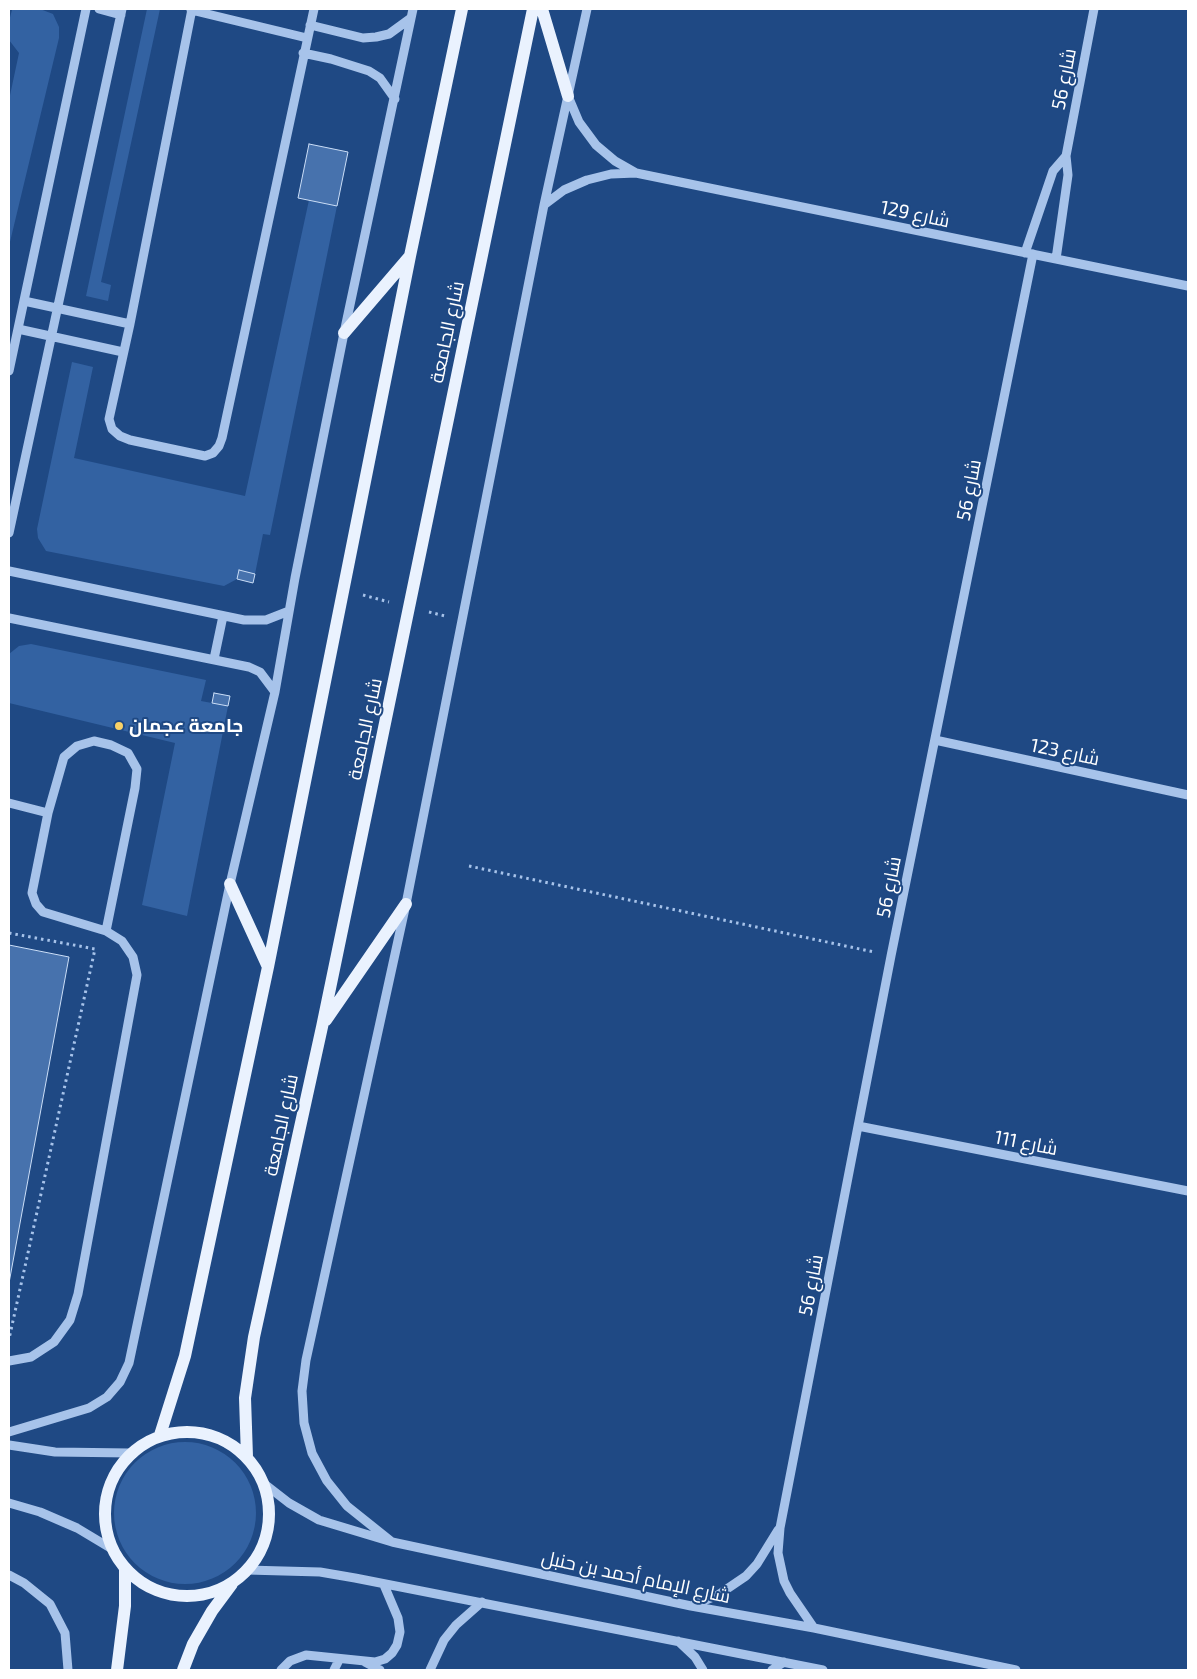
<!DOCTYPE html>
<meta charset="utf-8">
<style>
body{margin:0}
#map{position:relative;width:1197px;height:1679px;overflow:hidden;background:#1f4984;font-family:"Exo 2",sans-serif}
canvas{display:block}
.frame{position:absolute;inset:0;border:10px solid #fff;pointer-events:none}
</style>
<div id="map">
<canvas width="1197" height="1679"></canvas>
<div class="frame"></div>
</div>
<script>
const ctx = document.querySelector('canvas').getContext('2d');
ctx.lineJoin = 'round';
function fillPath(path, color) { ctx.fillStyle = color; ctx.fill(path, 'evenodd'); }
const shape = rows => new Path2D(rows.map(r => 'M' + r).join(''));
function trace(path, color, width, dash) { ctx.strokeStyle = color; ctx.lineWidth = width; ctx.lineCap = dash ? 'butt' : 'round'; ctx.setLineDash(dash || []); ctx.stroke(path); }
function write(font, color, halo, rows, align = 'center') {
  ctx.font = font + ' "Exo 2",Cairo,sans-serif'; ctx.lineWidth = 4; ctx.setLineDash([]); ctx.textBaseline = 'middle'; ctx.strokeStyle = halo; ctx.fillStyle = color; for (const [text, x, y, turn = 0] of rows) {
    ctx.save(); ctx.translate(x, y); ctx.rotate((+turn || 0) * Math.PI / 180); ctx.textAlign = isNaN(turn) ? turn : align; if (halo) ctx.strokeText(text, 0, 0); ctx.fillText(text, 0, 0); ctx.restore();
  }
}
fillPath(shape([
 [40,9,53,14,59,27,59,38,9,246,9,100,19,53,9,40,9,21,12,10],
 [147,9,160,9,101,282,111,285,108,301,86,296],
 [309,200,337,206,270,535,263,534,255,574,239,570,237,579,224,586,46,551,38,538,37,529,72,362,93,367,74,458,245,496],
 [31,644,206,680,201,701,228,706,187,916,142,905,175,743,9,703,9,654,19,646],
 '114 1513a71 71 0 1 1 142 0a71 71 0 1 1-142 0Z'
]), '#3362a2');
const building = shape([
 [309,144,348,152,337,206,298,198,309,144],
 [239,570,255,574,253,583,237,579,239,570],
 [214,693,230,696,228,706,212,703,214,693],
 [9,945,69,957,9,1283,9,945]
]);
fillPath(building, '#4772ad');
trace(building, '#cbdef7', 1);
trace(shape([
 [363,595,389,602],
 [429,612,445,616],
 [469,866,874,952],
 [9,933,95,949,9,1339]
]), '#a7c3ea', 3, [2.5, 4]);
trace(shape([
 [99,9,121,15],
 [192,9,130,324,109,419,112,429,120,436,130,440,205,456,213,453,219,446,222,438,314,9],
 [191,10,307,38],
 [310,25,363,38,376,37,389,34,411,18],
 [303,53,331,59,369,71,380,78,395,99],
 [568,96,579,122,596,145,615,161,636,173],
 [544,205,564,190,587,180,611,174,636,173,1188,286],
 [1025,253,1053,171,1066,156],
 [1056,259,1068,175,1066,156,1094,9],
 [24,301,130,324],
 [18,329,123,352],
 [9,371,86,9],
 [9,533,122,9],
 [9,571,244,620,266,620,289,611],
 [9,618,249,667,260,672,275,692],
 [214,659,223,616],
 [935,740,1188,795],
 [9,803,48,813],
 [858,1126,1188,1191],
 [9,1361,31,1357,54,1342,70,1320,78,1294,137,975,133,957,122,941,106,931,43,912,36,904,32,893,48,813,64,757,77,746,94,741,111,745,128,753,137,769,135,788,106,931],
 [9,1432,89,1408,107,1397,120,1382,129,1363,230,884,275,692,295,578,344,333,413,9],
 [9,1445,55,1452,130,1453],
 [262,1482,289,1503,319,1520,392,1542,691,1606,814,1628,1016,1670],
 [9,1503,40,1512,77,1528,112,1549],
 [392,1542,347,1506,327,1481,312,1453,304,1423,302,1391,306,1360,406,904,544,205,587,9],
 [247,1570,320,1572,355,1578,823,1670],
 [9,1575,24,1583,50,1604,65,1633,68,1670],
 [691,1606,718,1595,746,1576,757,1564,778,1530],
 [814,1628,790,1593,784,1581,778,1553,780,1528,891,956,1033,254],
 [678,1641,695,1657,703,1670],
 [365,1662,380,1670],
 [281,1670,290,1661,306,1655,375,1662,385,1659,392,1653,397,1645,400,1632,398,1618,384,1585],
 [334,1670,339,1660],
 [430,1670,444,1640,456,1625,482,1602],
 [772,1670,784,1662]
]), '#a7c3ea', 9);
trace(shape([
 [542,9,568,96],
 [344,333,410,256],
 [230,884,268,967],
 [326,1020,406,904],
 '105 1514a82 82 0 1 1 164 0a82 82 0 1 1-164 0Z',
 [160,1435,185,1356,268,967,410,256,462,9],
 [247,1457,245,1398,254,1337,322,1027,533,9],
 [117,1670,125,1606,125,1569],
 [183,1670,193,1644,212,1611,232,1584]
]), '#eaf2fe', 12);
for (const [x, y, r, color] of [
 [119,726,5,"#f8d167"]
]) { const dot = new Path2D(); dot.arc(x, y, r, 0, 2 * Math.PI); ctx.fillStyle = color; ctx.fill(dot); trace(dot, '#1f4984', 2); }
write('19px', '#fff', '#1f4984', [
 ["شارع 56",1064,79,-79],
 ["شارع 129",915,214,12],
 ["شارع الجامعة",447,332,-78],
 ["شارع 56",969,490,-79],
 ["شارع الجامعة",365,729,-78],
 ["شارع 123",1065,752,12],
 ["شارع 56",889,887,-79],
 ["شارع الجامعة",281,1125,-78],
 ["شارع 111",1026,1143,11],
 ["شارع 56",811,1285,-79],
 ["شارع الإمام أحمد بن حنبل",636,1577,12]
]);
write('bold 19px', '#fff', '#1f4984', [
 ["جامعة عجمان",129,726]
], 'left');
</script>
